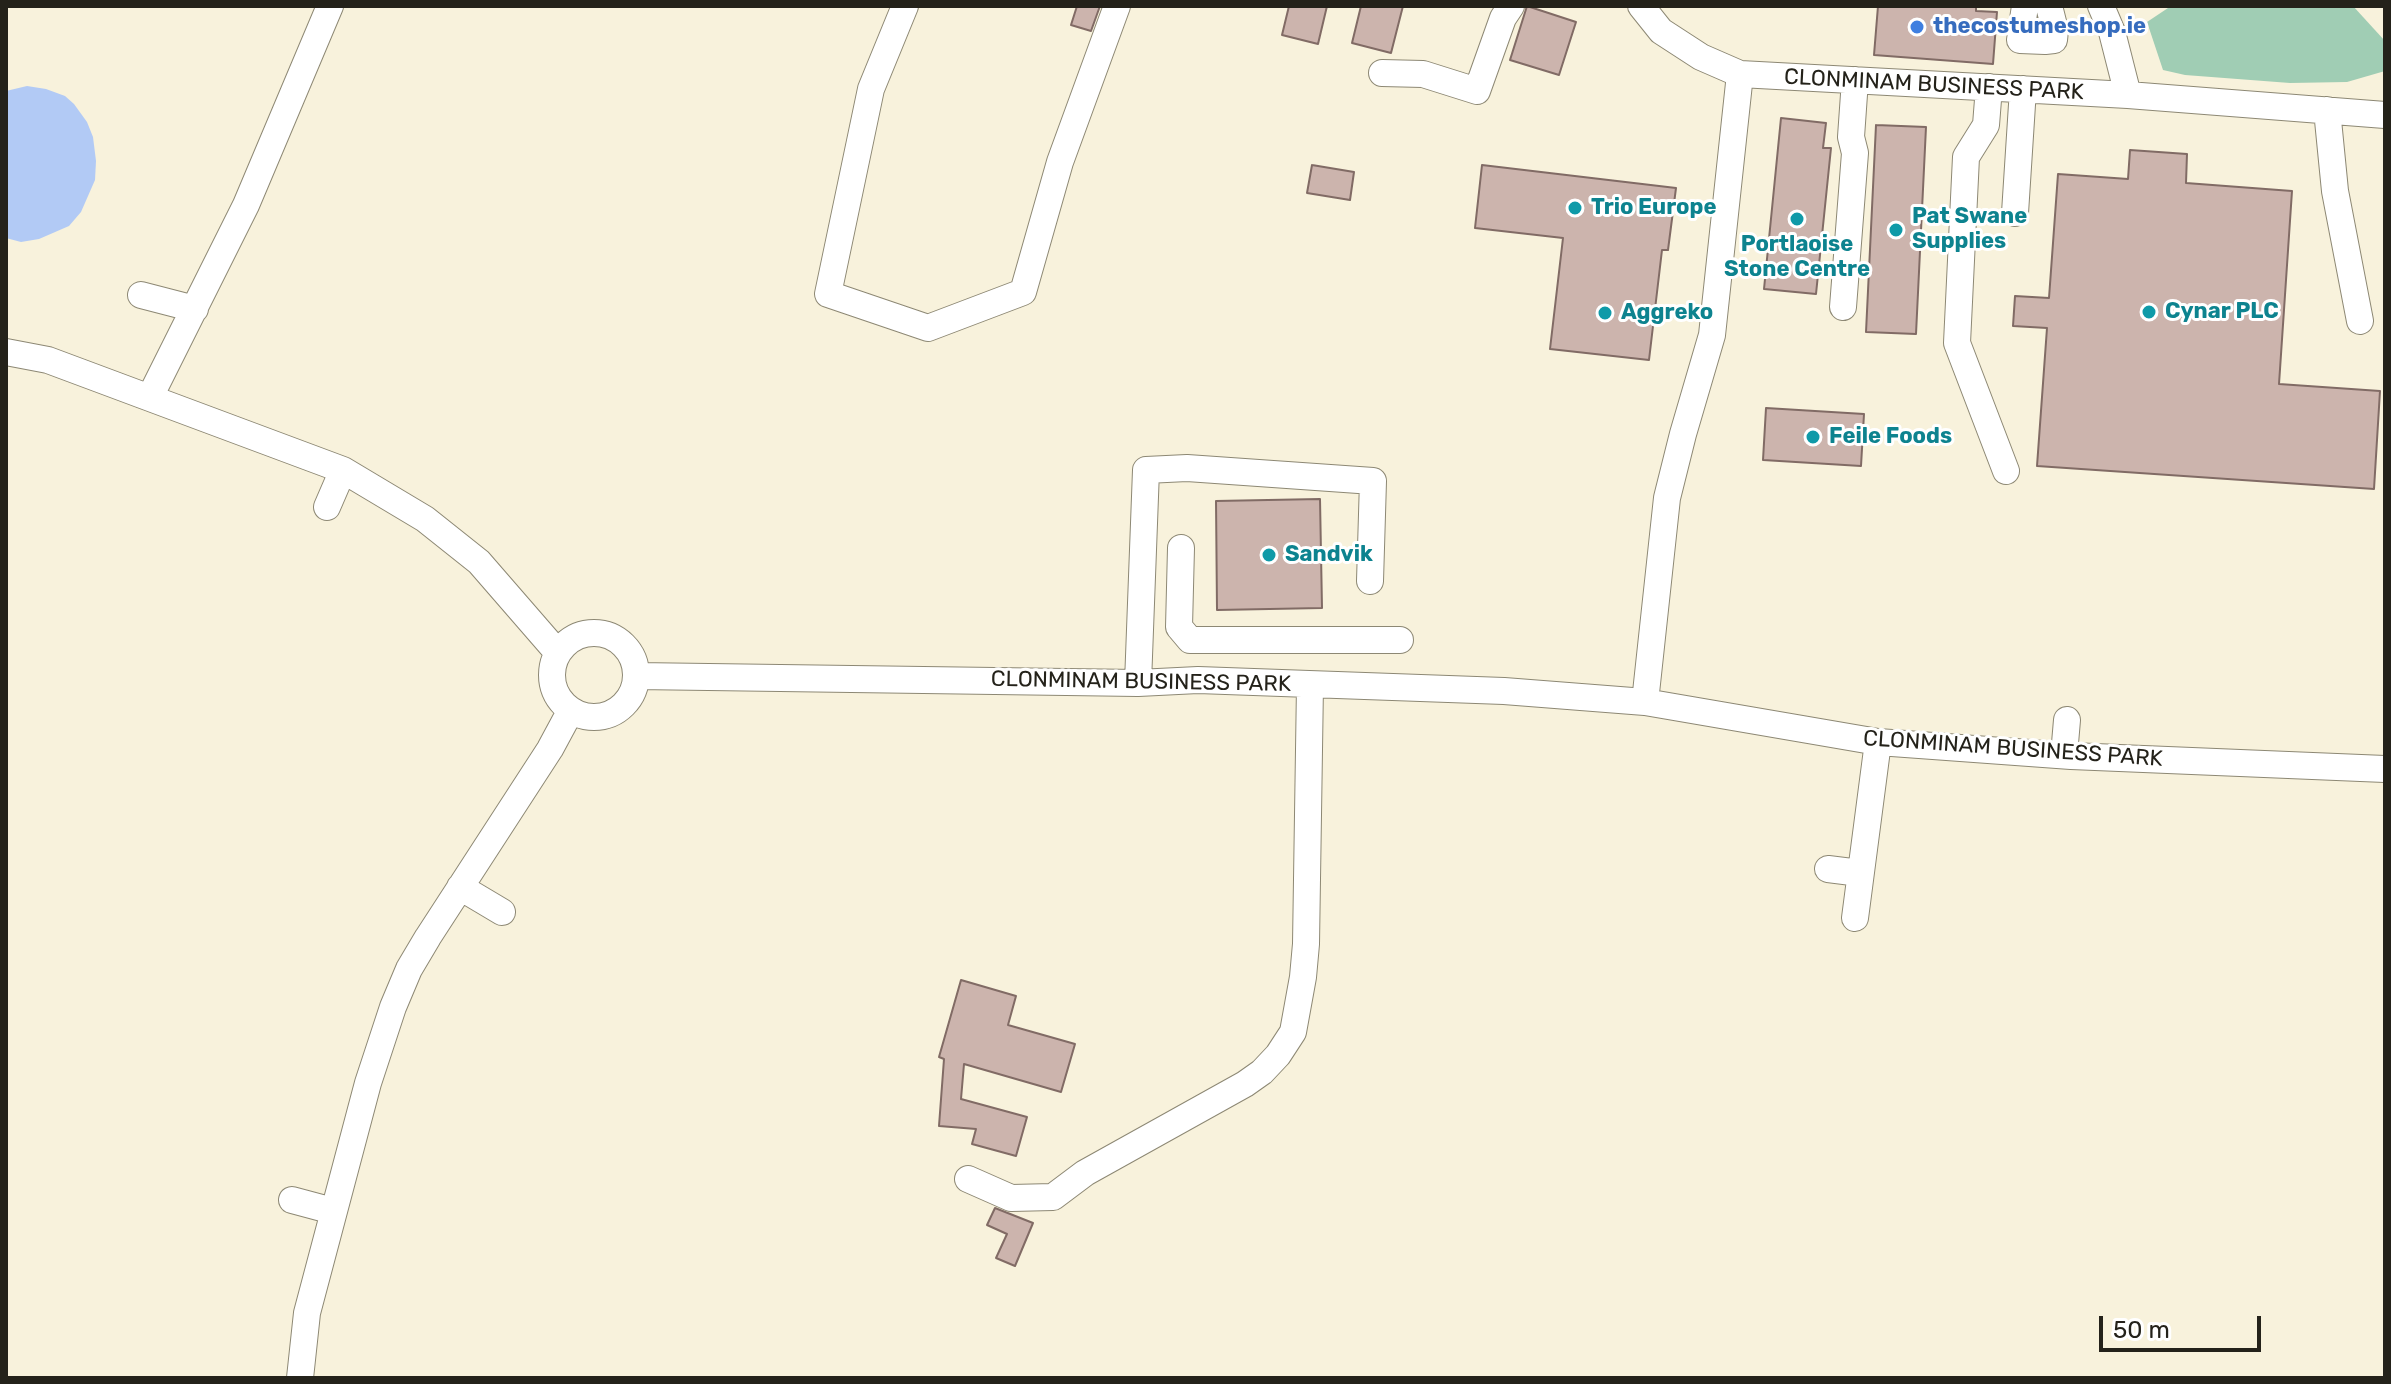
<!DOCTYPE html>
<style>
body{margin:0}
#map{position:relative;width:2391px;height:1384px;overflow:hidden;background:#f8f2dc;font-family:Rubik,sans-serif}
canvas{display:block}
.frame{position:absolute;inset:0;border:8px solid #24221a;pointer-events:none}
.scale{position:absolute;left:2099px;top:1316px;width:162px;height:36px;box-sizing:border-box;border:4px solid #24221a;border-top:0;padding-left:10px;font-size:24px;line-height:28px;white-space:nowrap;color:#24221a;-webkit-text-stroke:6px #fff;paint-order:stroke}
</style>
<div id="map">
<canvas width="2391" height="1384"></canvas>
<div class="frame"></div>
<div class="scale">50 m</div>
</div>
<script>
const ctx = document.querySelector('canvas').getContext('2d');
ctx.lineJoin = 'round';
function fillPath(path, color) { ctx.fillStyle = color; ctx.fill(path, 'evenodd'); }
const shape = rows => new Path2D(rows.map(r => 'M' + r).join(''));
function trace(path, color, width, dash) { ctx.strokeStyle = color; ctx.lineWidth = width; ctx.lineCap = dash ? 'butt' : 'round'; ctx.setLineDash(dash || []); ctx.stroke(path); }
function write(font, color, halo, rows, align = 'center') {
  ctx.font = font + ' Rubik,sans-serif'; ctx.lineWidth = 6; ctx.setLineDash([]); ctx.textBaseline = 'middle'; ctx.strokeStyle = halo; ctx.fillStyle = color; for (const [text, x, y, turn = 0] of rows) {
    ctx.save(); ctx.translate(x, y); ctx.rotate((+turn || 0) * Math.PI / 180); ctx.textAlign = isNaN(turn) ? turn : align; if (halo) ctx.strokeText(text, 0, 0); ctx.fillText(text, 0, 0); ctx.restore();
  }
}
fillPath(shape([
 [2171,6,2353,6,2385,41,2385,71,2347,82,2290,83,2185,75,2163,70,2147,22]
]), '#a0cdb4');
fillPath(shape([
 [27,86,46,89,65,96,74,104,87,122,93,137,96,161,95,180,81,212,69,226,39,239,21,242,6,238,6,91]
]), '#b2caf5');
const building = shape([
 [1077,6,1100,6,1091,31,1071,25,1077,6],
 [1289,6,1327,6,1318,44,1282,35,1289,6],
 [1361,6,1403,6,1391,53,1352,43,1361,6],
 [1527,6,1576,22,1559,75,1510,60,1527,6],
 [1878,6,1976,6,1976,11,1997,12,1993,64,1874,55,1878,6],
 [1781,118,1826,123,1823,148,1831,148,1816,294,1764,289,1781,118],
 [1876,125,1926,127,1916,334,1866,332,1876,125],
 [2130,150,2187,154,2186,183,2292,191,2279,384,2380,391,2374,489,2037,466,2047,328,2013,326,2015,296,2049,298,2058,174,2128,179,2130,150],
 [1312,165,1354,172,1350,200,1307,193,1312,165],
 [1482,165,1676,188,1668,250,1662,250,1649,360,1550,349,1563,238,1475,228,1482,165],
 [1766,408,1864,414,1861,466,1763,460,1766,408],
 [1320,499,1322,608,1217,610,1216,501,1320,499],
 [961,980,1016,996,1008,1025,1075,1044,1061,1092,964,1064,961,1099,1027,1117,1016,1156,972,1144,976,1129,939,1126,944,1059,939,1057,961,980],
 [995,1208,1033,1223,1015,1266,996,1258,1007,1234,987,1225,995,1208]
]);
fillPath(building, '#ccb4ad');
trace(building, '#816b65', 2);
const minor = shape([
 [905,6,871,89,828,294,928,328,1023,292,1060,162,1117,6],
 [1641,6,1661,31,1701,57,1740,74,2128,95,2385,115],
 [2025,6,2020,40,2045,41,2054,40,2055,30,2049,6],
 [2101,6,2112,32,2128,95],
 [1382,73,1423,74,1477,91,1503,18,1511,6],
 [1989,87,1986,125,1966,157,1957,343,2006,471],
 [2327,110,2335,191,2360,321],
 [2015,213,2023,89],
 [141,295,195,309],
 [1843,307,1855,153,1851,137,1855,80],
 [6,352,48,360,343,470,425,519,479,562,558,653],
 [150,397,246,205,330,6],
 [327,507,343,470],
 [1181,548,1179,627,1190,640,1400,640],
 '552 675a42 42 0 1 1 84 0a42 42 0 1 1-84 0Z',
 [637,676,1138,683,1198,680,1504,691,1645,702,1878,742,2071,756,2385,769],
 [1138,683,1146,470,1187,468,1373,481,1370,581],
 [1645,702,1667,498,1683,434,1712,335,1740,74],
 [2064,755,2067,720],
 [1828,869,1860,873],
 [460,887,502,912],
 [1855,918,1878,742],
 [968,1179,1011,1198,1053,1197,1085,1173,1245,1084,1262,1072,1278,1055,1293,1032,1303,977,1306,944,1310,685],
 [292,1200,333,1211],
 [300,1378,307,1313,368,1083,393,1007,409,969,428,937,550,749,571,710]
]);
trace(minor, '#8d8874', 28);
trace(minor, '#fff', 26);
for (const [x, y, r, color] of [
 [1917,27,8,"#3f7fe0"],
 [1575,208,8,"#0f9aa8"],
 [1797,219,8,"#0f9aa8"],
 [1896,230,8,"#0f9aa8"],
 [2149,312,8,"#0f9aa8"],
 [1605,313,8,"#0f9aa8"],
 [1813,437,8,"#0f9aa8"],
 [1269,555,8,"#0f9aa8"]
]) { const dot = new Path2D(); dot.arc(x, y, r, 0, 2 * Math.PI); ctx.fillStyle = color; ctx.fill(dot); trace(dot, '#fff', 3); }
write('bold 22px', '#366cbe', '#fff', [
 ["thecostumeshop.ie",1933,27]
], 'left');
write('22px', '#24221a', '#fff', [
 ["CLONMINAM BUSINESS PARK",1934,85,3],
 ["CLONMINAM BUSINESS PARK",1141,682,1],
 ["CLONMINAM BUSINESS PARK",2013,749,4]
]);
write('bold 22px', '#0d838f', '#fff', [
 ["Trio Europe",1591,208],
 ["Pat Swane",1912,217],
 ["Supplies",1912,242],
 ["Portlaoise",1797,245,"center"],
 ["Stone Centre",1797,270,"center"],
 ["Cynar PLC",2165,312],
 ["Aggreko",1621,313],
 ["Feile Foods",1829,437],
 ["Sandvik",1285,555]
], 'left');
</script>
